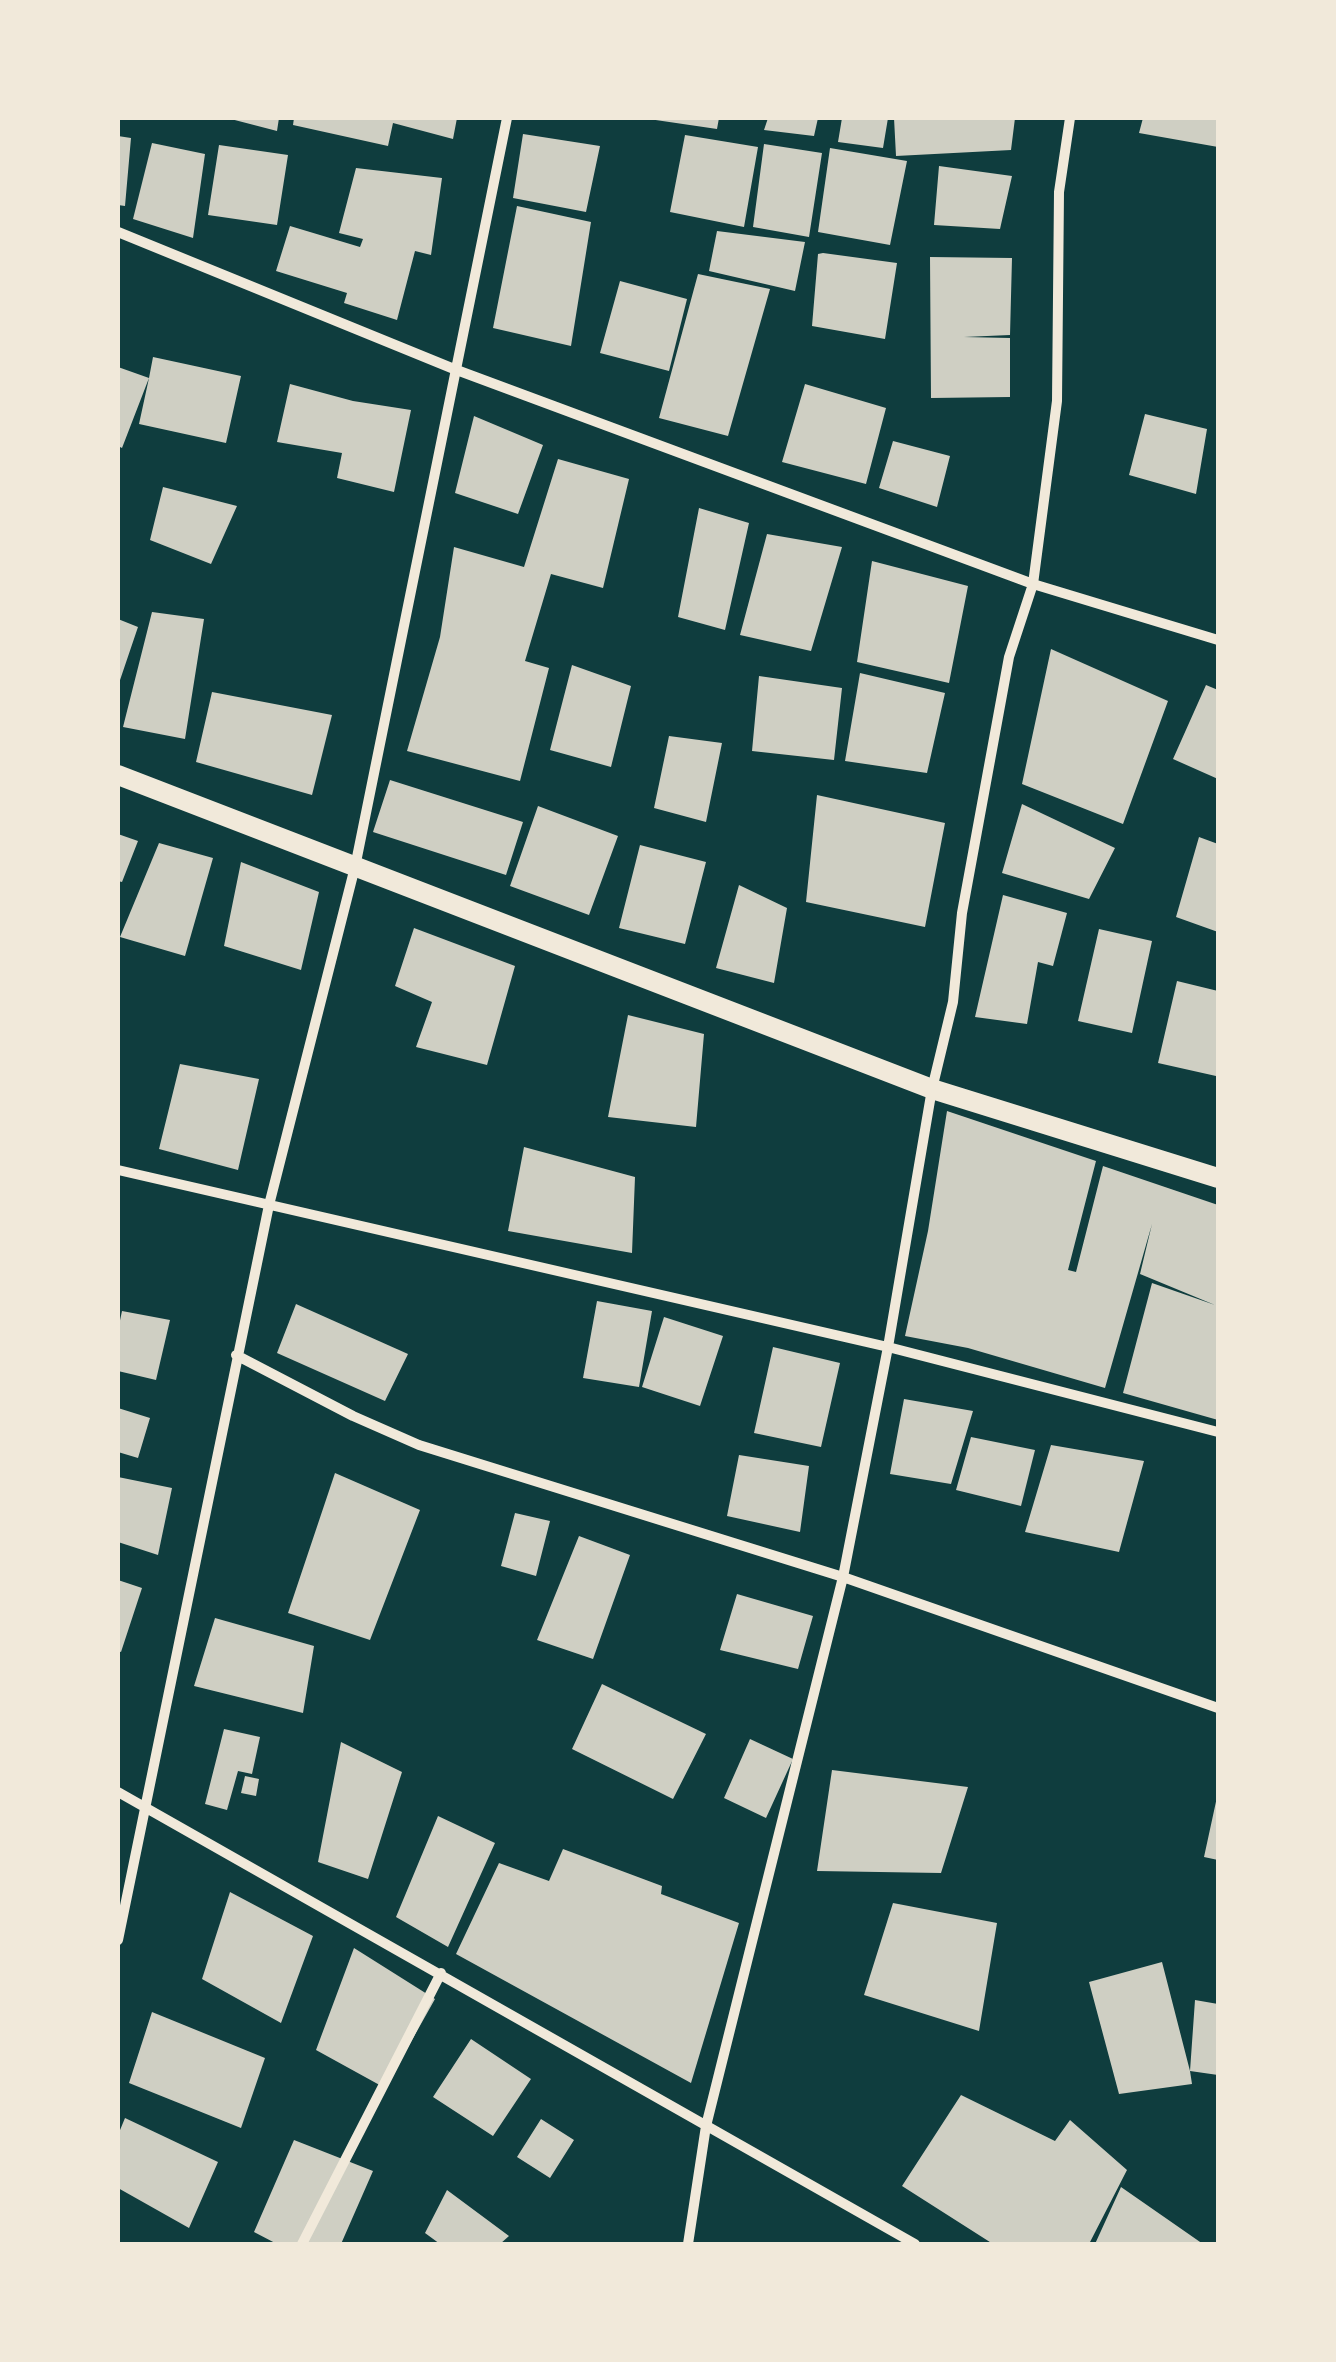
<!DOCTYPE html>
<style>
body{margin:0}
#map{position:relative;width:1336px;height:2362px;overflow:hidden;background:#0f3d3e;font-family:Ubuntu,sans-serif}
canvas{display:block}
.frame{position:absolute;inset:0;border:120px solid #f1e9da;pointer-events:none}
</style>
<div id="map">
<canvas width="1336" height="2362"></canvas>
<div class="frame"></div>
</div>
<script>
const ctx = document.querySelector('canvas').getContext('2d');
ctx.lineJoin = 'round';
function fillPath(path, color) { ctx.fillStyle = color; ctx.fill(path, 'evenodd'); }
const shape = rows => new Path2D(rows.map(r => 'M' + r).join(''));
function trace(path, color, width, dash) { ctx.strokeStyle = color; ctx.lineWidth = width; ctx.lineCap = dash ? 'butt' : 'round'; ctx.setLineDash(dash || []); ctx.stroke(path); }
fillPath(shape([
 [227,118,279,118,277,131],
 [294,118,457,118,453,139,393,123,388,146,293,125],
 [642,118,719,118,717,129],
 [768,118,818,118,814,136,764,130],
 [842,118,888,118,883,148,838,142],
 [894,118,1015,118,1011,150,896,156],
 [1143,118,1218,118,1218,147,1139,133],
 [523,134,600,146,586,212,513,198],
 [685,135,758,147,744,227,670,212],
 [118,136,131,138,125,206,118,205],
 [152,143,205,154,193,238,133,219],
 [764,144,822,153,809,237,753,227],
 [219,145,288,155,277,225,208,215],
 [830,148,907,161,890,245,818,232],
 [939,166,1012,176,1000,229,934,225],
 [356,168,442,178,431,255,415,251,397,320,344,303,347,293,276,271,290,226,360,247,363,239,339,233],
 [517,206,591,222,571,346,493,328],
 [717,231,805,242,795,291,709,271],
 [823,253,897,263,885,339,812,326,818,254],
 [930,257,1012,258,1010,335,964,337,1010,338,1010,397,931,398],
 [698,274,770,289,728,436,659,418],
 [620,281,687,299,669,371,600,353],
 [153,357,241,376,226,443,139,424,149,378,122,448,118,446,118,367,149,378],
 [290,384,353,401,411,410,394,492,337,478,342,453,277,442],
 [805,384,886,408,866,484,782,462],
 [1145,414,1207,429,1196,494,1129,475],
 [474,416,543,445,518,514,455,493],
 [893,441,950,456,937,507,879,488],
 [558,459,629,479,603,588,551,574,525,661,549,668,520,781,407,751,440,637,454,547,524,567],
 [163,487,237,506,211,564,150,540],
 [699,508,749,523,725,630,678,617],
 [767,534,842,547,811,651,740,635],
 [872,561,968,586,949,683,857,662],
 [152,612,204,619,185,739,123,727],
 [118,619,138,627,118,686],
 [1051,649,1168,701,1123,824,1022,784],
 [572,665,631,686,611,767,550,750],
 [860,673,945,693,927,773,845,761],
 [759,676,842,688,834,760,752,751],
 [1206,685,1218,690,1218,779,1173,759],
 [212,692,332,715,312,795,196,762],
 [669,736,722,743,706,822,654,808],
 [390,780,523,822,506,875,373,832],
 [817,795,945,823,925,927,806,902],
 [1022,804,1115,848,1089,899,1002,873],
 [538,806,618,836,589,915,510,886],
 [118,834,138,841,122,882,118,881],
 [1199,837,1218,844,1218,932,1176,917],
 [159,843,213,858,185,956,120,937],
 [640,845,706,862,685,944,619,928],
 [241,862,319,892,301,970,224,946],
 [739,885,787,908,774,983,716,968],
 [1003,895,1067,913,1053,966,1038,962,1027,1024,975,1017],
 [414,928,515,966,487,1065,416,1047,432,1002,395,986],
 [1099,929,1152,941,1132,1033,1078,1021],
 [1177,981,1218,991,1216,1076,1158,1063],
 [628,1015,704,1034,696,1127,608,1117],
 [180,1064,259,1079,238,1170,159,1149],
 [947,1111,1096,1161,1068,1270,1076,1272,1103,1166,1218,1205,1218,1420,1123,1393,1152,1283,1215,1305,1140,1274,1152,1224,1105,1388,968,1348,905,1336,928,1231],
 [524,1147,635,1177,632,1253,508,1231],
 [597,1301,652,1311,639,1387,583,1378],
 [296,1304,408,1354,385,1401,277,1353],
 [122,1311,170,1320,156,1380,118,1371,118,1330],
 [664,1317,723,1336,700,1406,642,1387],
 [773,1347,840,1363,821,1447,754,1433],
 [904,1399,973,1411,951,1484,890,1474],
 [118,1408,150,1418,138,1458,118,1452],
 [971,1437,1035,1450,1021,1506,956,1490],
 [1051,1445,1144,1461,1119,1552,1025,1532],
 [739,1455,809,1466,800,1532,727,1516],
 [335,1473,420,1510,370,1640,288,1613],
 [118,1477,172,1488,158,1555,118,1542],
 [515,1513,550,1521,536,1576,501,1566],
 [579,1536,630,1555,593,1659,537,1640],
 [118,1580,142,1588,121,1652,118,1651],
 [737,1594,813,1616,798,1669,720,1650],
 [215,1618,314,1646,303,1713,194,1686],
 [602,1684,706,1734,673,1799,572,1749],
 [224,1729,260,1737,252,1774,238,1771,227,1810,205,1804],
 [750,1739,793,1759,766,1818,724,1798],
 [341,1742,402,1772,368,1879,318,1862],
 [832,1770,968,1787,941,1873,817,1871],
 [245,1776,259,1779,256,1796,241,1793],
 [1217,1797,1218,1798,1218,1860,1204,1857],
 [438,1816,495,1843,448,1947,396,1917],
 [563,1849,662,1886,661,1894,739,1923,691,2083,456,1954,499,1863,549,1881],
 [230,1892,313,1936,281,2023,202,1979],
 [893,1903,997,1923,979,2031,864,1995],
 [354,1948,435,1999,385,2088,316,2050],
 [1162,1962,1190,2071,1195,2000,1218,2004,1218,2075,1190,2071,1192,2084,1119,2094,1089,1982],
 [152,2012,265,2058,241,2128,129,2083],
 [471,2039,531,2079,493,2136,433,2097],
 [961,2095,1055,2141,1070,2120,1127,2170,1089,2244,993,2244,902,2186],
 [125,2118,218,2162,189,2228,118,2188,118,2135],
 [541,2119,574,2140,550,2178,517,2157],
 [294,2140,373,2171,341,2244,277,2244,254,2232],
 [1121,2187,1203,2244,1095,2244],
 [447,2190,509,2236,500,2244,440,2244,425,2233]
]), '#cfcfc3');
trace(shape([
 [118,232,454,369,1033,584,1218,640],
 [118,1170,888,1347,1218,1432],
 [236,1355,353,1416,419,1445,843,1577,1218,1708],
 [118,1792,915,2244],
 [118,1940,269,1205,355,867,507,118],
 [302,2244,441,1973],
 [688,2244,706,2126,843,1577,888,1347,932,1089,953,1002,962,913,1009,657,1033,584,1057,401,1059,192,1070,118]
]), '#f1e9da', 10);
trace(shape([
 [118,775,932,1089,1218,1178]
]), '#f1e9da', 20);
</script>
